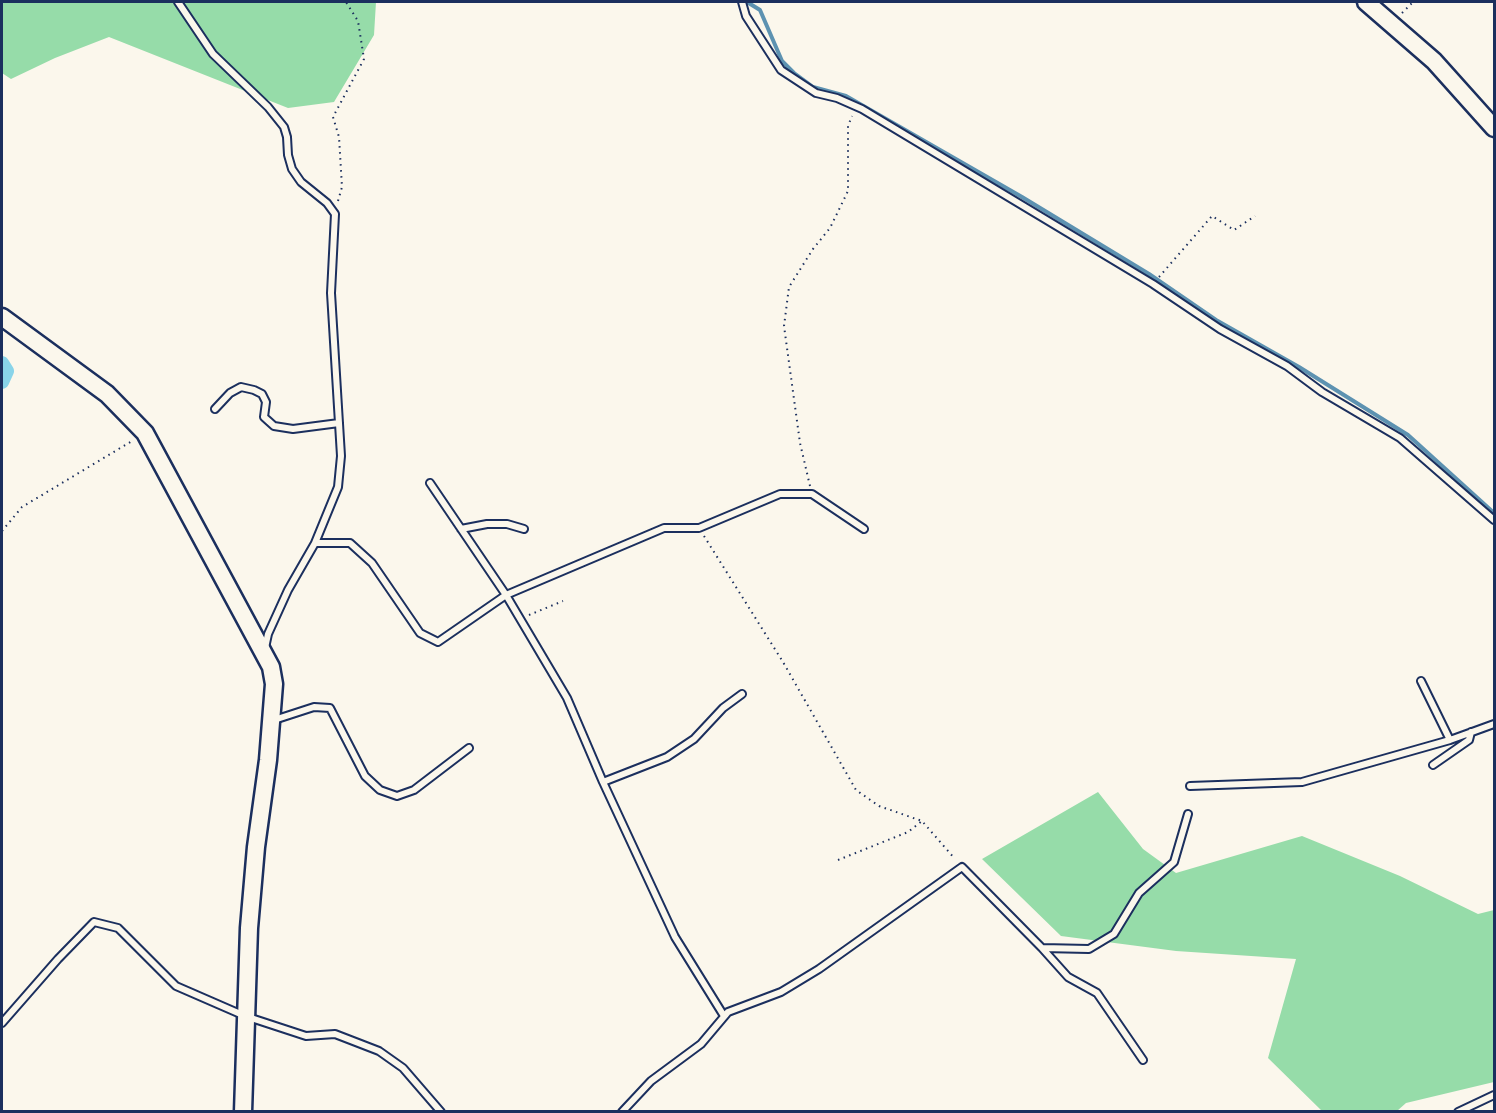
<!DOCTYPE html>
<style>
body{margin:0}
#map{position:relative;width:1496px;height:1113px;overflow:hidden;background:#fbf7ec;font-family:Delius,sans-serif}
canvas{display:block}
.frame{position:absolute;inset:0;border:3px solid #1b2f5e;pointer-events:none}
</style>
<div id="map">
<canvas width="1496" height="1113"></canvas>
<div class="frame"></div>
</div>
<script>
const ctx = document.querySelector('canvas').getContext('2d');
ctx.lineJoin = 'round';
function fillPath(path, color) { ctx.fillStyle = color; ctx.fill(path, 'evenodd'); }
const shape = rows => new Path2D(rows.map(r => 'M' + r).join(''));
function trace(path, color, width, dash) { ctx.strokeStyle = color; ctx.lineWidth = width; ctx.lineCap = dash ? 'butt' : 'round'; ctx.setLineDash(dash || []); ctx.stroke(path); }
fillPath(shape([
 [2,2,376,2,374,35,334,102,288,108,109,37,55,58,11,79,2,73],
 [1098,792,1143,849,1176,873,1302,836,1400,876,1478,914,1494,910,1494,1082,1406,1103,1397,1111,1322,1111,1268,1058,1296,959,1176,951,1061,936,982,859]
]), '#96dca9');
trace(shape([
 [747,2,760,10,782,61,794,73,813,87,846,96,1022,197,1149,274,1216,320,1299,367,1408,435,1494,513]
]), '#5d92b1', 4);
trace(shape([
 [2,363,7,371,2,382]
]), '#89d4e9', 14);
const lane = shape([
 [178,2,213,54,268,107,284,127,287,137,288,155,292,169,301,182,327,203,335,214,331,293,341,456,338,487,315,543,288,590,268,634,265,648],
 [742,2,746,16,781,70,816,93,837,98,862,109,1153,284,1220,329,1287,366,1322,392,1400,438,1494,520],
 [215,409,230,393,241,387,254,390,262,394,266,402,264,417,274,426,293,429,339,423],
 [430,483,506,595,567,698,603,782,675,937,724,1016],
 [461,529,487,524,507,524,524,529],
 [315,543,350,543,372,563,420,633,438,642,506,595,664,528,699,528,780,494,812,494,864,529],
 [1421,681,1450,740],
 [274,720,314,707,330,708,365,776,380,790,397,796,414,790,469,748],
 [1433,765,1469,740,1471,732],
 [603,782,667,757,694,739,723,708,742,694],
 [1190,786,1302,782,1450,740,1494,724],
 [1042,948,1068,977,1097,993,1143,1060],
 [2,1023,58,959,94,922,118,928,176,986,245,1016,306,1036,335,1034,379,1051,403,1068,441,1112],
 [622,1112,651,1081,701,1044,728,1012,781,992,819,969,962,867,1042,948,1089,949,1114,934,1139,893,1174,862,1188,814],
 [1458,1112,1494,1095]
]);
const secondary = shape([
 [1366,2,1434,61,1494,128],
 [2,317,107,394,145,433,271,667,274,684,268,760,256,847,249,928,243,1112]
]);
trace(lane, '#1b2f5e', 10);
trace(secondary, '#1b2f5e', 21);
trace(shape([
 [1402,13,1413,2],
 [338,201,342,187,339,137,333,117,364,59,358,21,346,2],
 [1159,277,1212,216,1234,230,1255,216],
 [810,486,800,443,784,326,789,287,813,249,830,228,848,191,848,126,852,116],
 [2,531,22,507,132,441],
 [704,536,783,662,856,790,879,806,922,821,955,859],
 [529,615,563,601],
 [838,860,908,832,922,821]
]), '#1b2f5e', 2, [1.5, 4.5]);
trace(lane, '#fbf7ec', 6);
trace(secondary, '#fbf7ec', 16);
</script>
